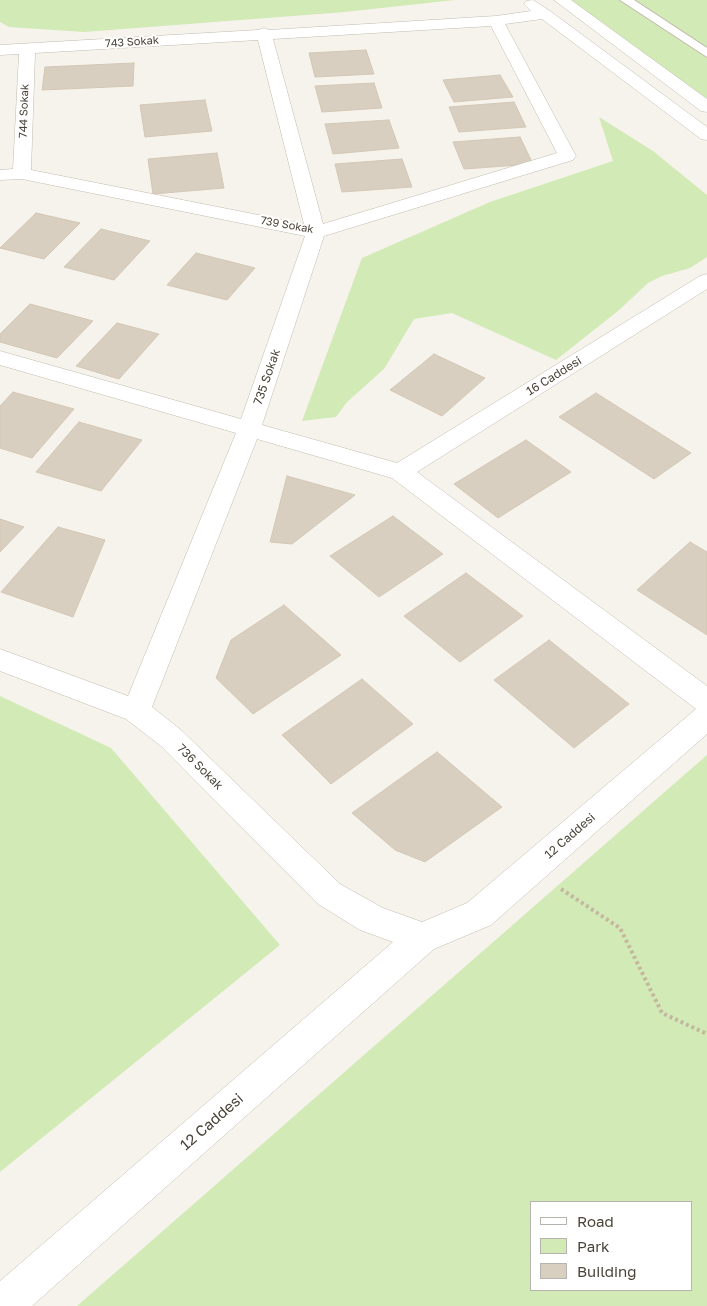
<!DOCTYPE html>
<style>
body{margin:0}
#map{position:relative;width:707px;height:1306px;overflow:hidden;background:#f6f3ec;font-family:"Golos Text",sans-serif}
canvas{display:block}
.legend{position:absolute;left:530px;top:1201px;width:162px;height:90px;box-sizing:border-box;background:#fff;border:1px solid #b7b4b0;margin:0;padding:6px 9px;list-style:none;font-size:15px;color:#4b4439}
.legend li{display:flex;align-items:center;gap:10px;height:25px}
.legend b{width:25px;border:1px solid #b7b4b0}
</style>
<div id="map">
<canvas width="707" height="1306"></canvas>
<ul class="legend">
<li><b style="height:6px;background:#fff"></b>Road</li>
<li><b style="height:14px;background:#d2eab5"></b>Park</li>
<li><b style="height:14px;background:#d8cfc1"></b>Building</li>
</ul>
</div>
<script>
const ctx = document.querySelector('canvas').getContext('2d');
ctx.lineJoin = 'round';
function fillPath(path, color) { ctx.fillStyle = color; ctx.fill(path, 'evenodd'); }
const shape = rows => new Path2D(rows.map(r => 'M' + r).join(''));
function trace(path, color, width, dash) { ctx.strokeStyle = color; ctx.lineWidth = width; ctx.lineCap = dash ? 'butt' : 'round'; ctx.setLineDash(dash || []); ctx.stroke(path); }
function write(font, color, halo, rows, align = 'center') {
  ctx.font = font + ' "Golos Text",sans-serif'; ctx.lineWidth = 4; ctx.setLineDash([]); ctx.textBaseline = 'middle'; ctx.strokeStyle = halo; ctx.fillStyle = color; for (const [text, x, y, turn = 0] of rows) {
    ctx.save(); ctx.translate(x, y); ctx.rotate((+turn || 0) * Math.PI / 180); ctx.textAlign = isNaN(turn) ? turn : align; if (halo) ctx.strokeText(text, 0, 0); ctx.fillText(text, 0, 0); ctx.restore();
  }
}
fillPath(shape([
 [0,0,455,0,345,12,84,32,9,27,0,22],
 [570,0,707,0,707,99],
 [599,117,653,151,707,195,707,257,690,268,662,276,648,283,618,311,556,360,452,313,414,319,384,369,347,402,336,417,302,421,362,258,490,202,613,161],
 [0,696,111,748,280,945,0,1172],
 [707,755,707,1306,77,1306],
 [531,1202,691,1202,691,1290,531,1290]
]), '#d2eab5');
const building = shape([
 [366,50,374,74,315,77,309,53,366,50],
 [134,63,133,86,42,90,45,67,134,63],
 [500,75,513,97,454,102,443,80,500,75],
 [374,83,382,108,322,112,315,86,374,83],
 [205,100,212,131,145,137,140,105,205,100],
 [514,102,526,127,459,132,449,107,514,102],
 [389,120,399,148,333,154,325,124,389,120],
 [520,137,533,164,464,169,453,142,520,137],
 [217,153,224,188,153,194,148,159,217,153],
 [402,159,412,187,342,192,335,164,402,159],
 [36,213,80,223,44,259,0,248,36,213],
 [101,229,150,241,114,280,64,267,101,229],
 [196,253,255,268,227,300,167,285,196,253],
 [30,304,93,321,57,358,0,342,0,334,30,304],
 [117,323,159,334,119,379,76,366,117,323],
 [434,354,485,378,442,416,390,390,434,354],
 [13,392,74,409,32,458,0,448,0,406,13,392],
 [596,393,691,453,654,479,559,417,596,393],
 [79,422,142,440,101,491,36,472,79,422],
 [526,440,571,472,498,518,454,484,526,440],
 [287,476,355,495,292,544,270,542,287,476],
 [393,516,443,554,379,597,330,556,393,516],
 [0,519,24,527,0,552,0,519],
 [58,527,105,540,73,617,1,592,58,527],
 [690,542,707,552,707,635,637,590,690,542],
 [466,573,523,616,460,662,404,616,466,573],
 [284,605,341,655,253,714,216,678,231,640,284,605],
 [549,640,629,704,574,748,494,680,549,640],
 [362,679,413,724,331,784,282,735,362,679],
 [437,752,502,807,425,862,395,850,352,813,437,752]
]);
fillPath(building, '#d8cfc1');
trace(building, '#d3c7b4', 1);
const lane = shape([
 [620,0,634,0,707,48,707,57,620,0]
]);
const street = shape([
 [533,0,550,11,707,127,707,140,701,139,542,19,505,24,576,156,573,160,324,236,262,425,397,463,700,276,707,274,707,289,417,472,707,686,707,734,491,925,434,949,32,1306,0,1306,0,1281,393,942,360,930,318,904,161,746,126,719,0,671,0,649,128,696,236,433,0,365,0,351,241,419,305,236,22,179,0,180,0,170,13,169,19,54,0,55,0,45,258,30,264,28,269,30,496,16,531,11,524,4,526,1,533,0],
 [491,26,557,153,323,224,273,39,491,26],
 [258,40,304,224,31,170,35,53,258,40],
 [257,439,392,478,696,709,467,903,422,922,383,908,340,884,181,730,152,707,257,439],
 [554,0,571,0,707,99,707,112,701,111,554,0]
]);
trace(lane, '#c2bbae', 2);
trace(street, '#c2bbae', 1);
trace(shape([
 [561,889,620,928,662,1013,707,1034]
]), '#c4b79f', 4, [3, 3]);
fillPath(lane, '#fff');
fillPath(street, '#fff');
write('11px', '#4b4439', '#fff', [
 ["743 Sokak",132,42,-4],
 ["744 Sokak",24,111,-88],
 ["739 Sokak",287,225,10]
]);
write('12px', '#4b4439', '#fff', [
 ["16 Caddesi",554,376,-32],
 ["735 Sokak",267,377,-71],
 ["736 Sokak",200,767,45],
 ["12 Caddesi",570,836,-41]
]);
write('15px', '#4b4439', '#fff', [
 ["12 Caddesi",212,1122,-41]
]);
</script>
